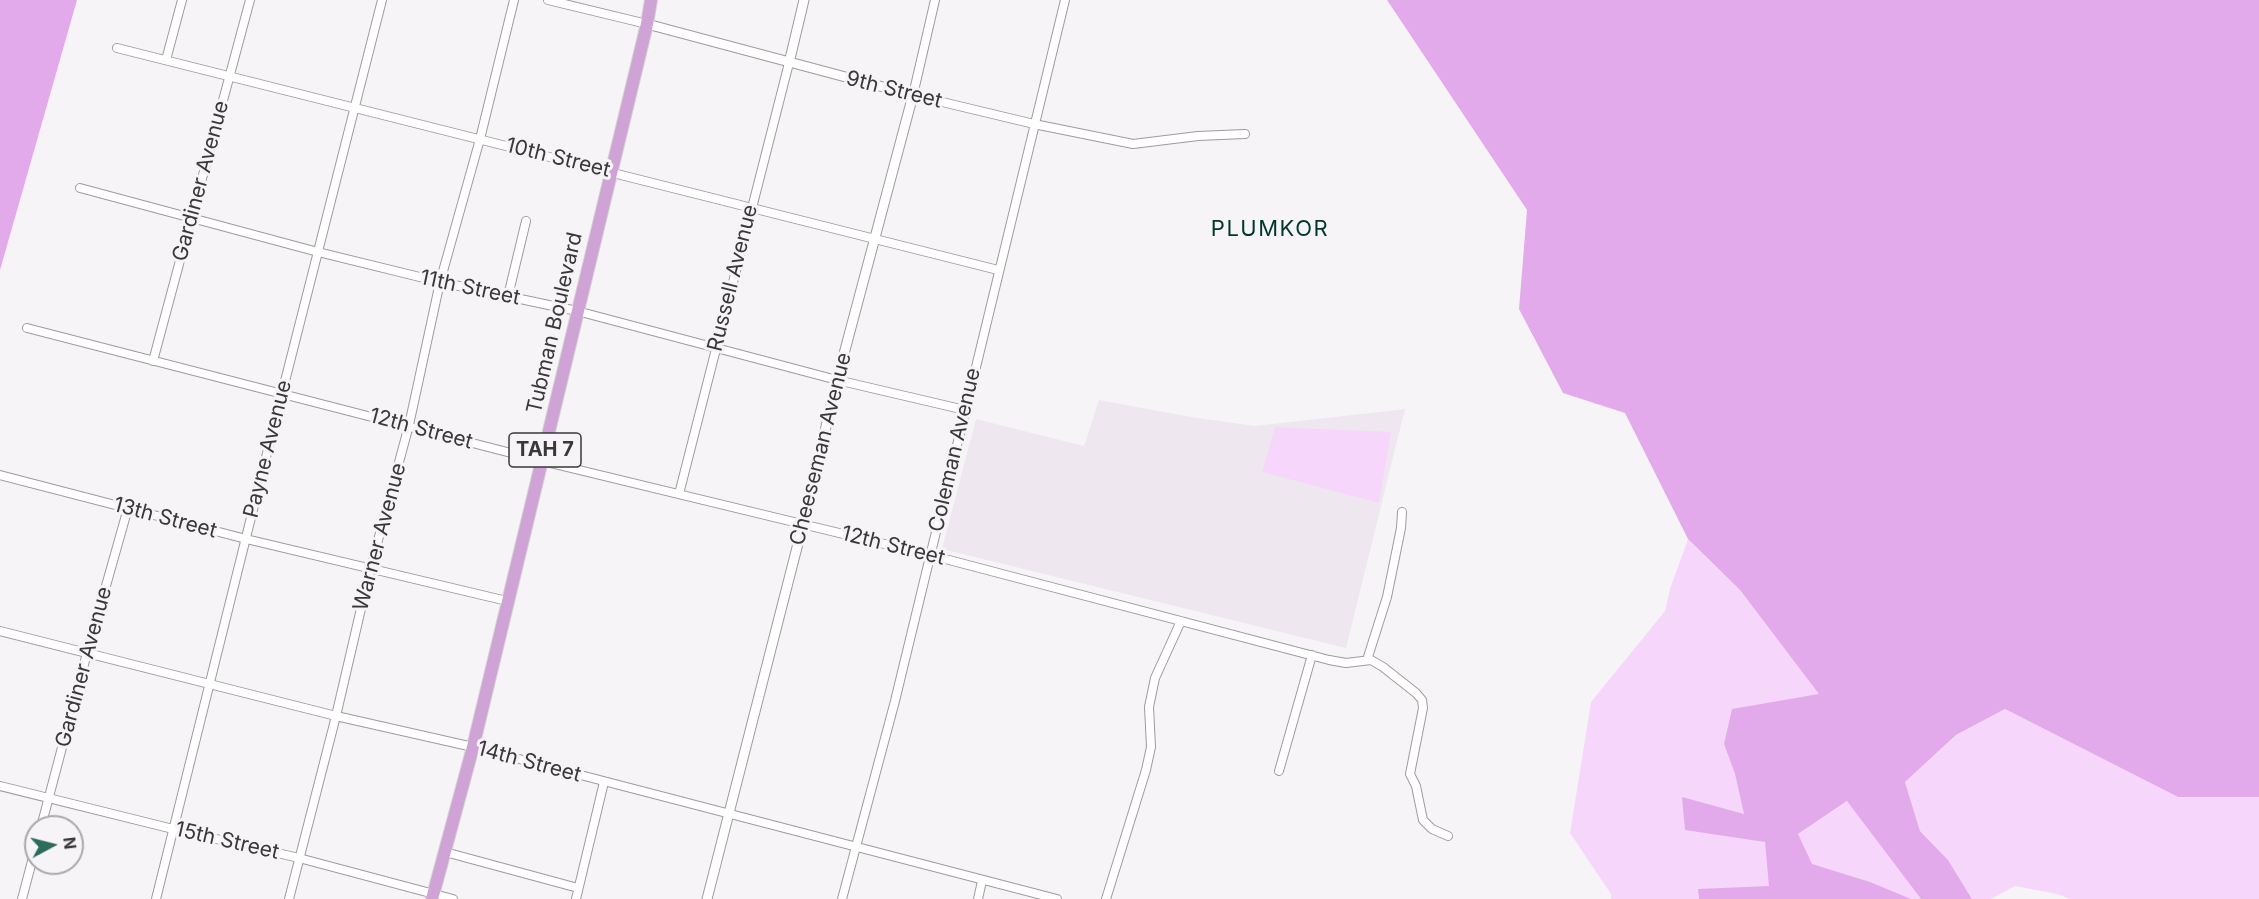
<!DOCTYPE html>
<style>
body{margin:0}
#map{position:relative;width:2259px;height:899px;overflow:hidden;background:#f7f4f8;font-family:Inter,sans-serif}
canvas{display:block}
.north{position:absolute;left:24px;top:815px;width:60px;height:60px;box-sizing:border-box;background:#f7f4f8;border:2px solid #aba8ac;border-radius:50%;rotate:83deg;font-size:16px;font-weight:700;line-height:24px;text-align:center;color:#393739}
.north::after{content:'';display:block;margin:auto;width:21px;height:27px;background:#2c6c5a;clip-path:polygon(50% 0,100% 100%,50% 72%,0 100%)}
</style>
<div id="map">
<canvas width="2259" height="899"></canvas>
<div class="north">N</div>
</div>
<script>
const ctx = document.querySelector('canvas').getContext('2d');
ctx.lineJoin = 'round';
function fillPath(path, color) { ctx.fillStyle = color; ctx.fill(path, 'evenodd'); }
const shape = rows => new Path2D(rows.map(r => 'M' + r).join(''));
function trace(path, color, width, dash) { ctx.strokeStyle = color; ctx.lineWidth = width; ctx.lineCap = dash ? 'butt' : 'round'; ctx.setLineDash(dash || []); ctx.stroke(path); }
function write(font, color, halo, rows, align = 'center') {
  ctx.font = font + ' Inter,sans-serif'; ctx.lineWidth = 6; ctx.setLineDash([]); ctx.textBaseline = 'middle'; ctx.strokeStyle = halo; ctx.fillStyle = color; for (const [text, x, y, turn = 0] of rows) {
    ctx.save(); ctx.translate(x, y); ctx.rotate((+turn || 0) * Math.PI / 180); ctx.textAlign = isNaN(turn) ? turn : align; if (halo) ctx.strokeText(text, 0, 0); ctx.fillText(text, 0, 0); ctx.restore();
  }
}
fillPath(shape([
 [1099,400,1191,417,1255,426,1405,409,1346,648,942,549,976,419,1084,446]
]), '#efe7f0');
fillPath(shape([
 [1275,427,1391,432,1379,503,1262,472],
 [1688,539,1740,590,1820,694,1724,744,1735,774,1745,814,1798,834,1848,801,1921,899,1611,899,1611,894,1570,833,1591,702,1665,611,1670,589],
 [2005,709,2178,797,2259,797,2259,899,2070,899,2057,894,2015,886,1991,899,1972,899,1948,860,1920,831,1905,782,1956,735]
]), '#f7d6fc');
fillPath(shape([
 [0,0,77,0,0,270],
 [1387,0,2259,0,2259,797,2178,797,2005,709,1956,735,1905,782,1920,831,1948,860,1972,899,1921,899,1847,801,1798,834,1812,864,1870,882,1911,899,1699,899,1698,889,1769,886,1765,842,1685,830,1682,797,1744,814,1735,774,1724,744,1732,709,1819,694,1740,590,1688,539,1625,413,1563,393,1519,309,1527,210]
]), '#e3aaeb');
const minor = shape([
 [548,0,647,24],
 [935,0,913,95,1034,124,1133,144,1198,136,1245,134],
 [117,48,998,270],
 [166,60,182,0],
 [80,188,318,252,440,282,577,311,837,380,965,410],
 [508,296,526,221],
 [27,328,542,461,930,555,1329,660,1346,663,1371,660,1383,667,1416,693,1422,700,1423,708,1410,774,1416,786,1423,820,1432,829,1448,836],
 [153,361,250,0],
 [0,475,246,539,507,601],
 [679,494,789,63],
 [0,631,336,716,473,747,1057,899],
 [1367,660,1387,597,1401,528,1402,512],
 [1279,771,1312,655],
 [0,786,173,829,299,858,453,899],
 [41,827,87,653,128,508],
 [445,852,578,888],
 [22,899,36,846],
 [156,899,282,393,382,0],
 [289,899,336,716,370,570,409,425,440,282,480,139,514,0],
 [576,899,604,782],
 [842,899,895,701,1065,0],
 [978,899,982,881],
 [1106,899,1146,770,1151,747,1149,707,1155,678,1181,621]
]);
const tertiary = shape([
 [647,24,913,95,837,380,803,524,707,899],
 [789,63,804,0]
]);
const trunk = shape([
 [432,899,473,747,647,24,651,0]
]);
trace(minor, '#9e9b9e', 10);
trace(tertiary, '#9e9b9e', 11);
trace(trunk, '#d3d3d3', 14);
trace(minor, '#fff', 8);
trace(tertiary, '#fff', 9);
trace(trunk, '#d0a3d6', 12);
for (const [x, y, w] of [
 [545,450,72]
]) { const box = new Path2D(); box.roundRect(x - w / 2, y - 17, w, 34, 4.5); ctx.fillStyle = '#f7f4f8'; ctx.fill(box); trace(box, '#393739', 1.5); }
write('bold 20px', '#393739', null, [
 ["TAH 7",545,450]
]);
write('21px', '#393739', '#f7f4f8', [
 ["9th Street",894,90,14],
 ["10th Street",558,158,14],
 ["Gardiner Avenue",201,181,-75],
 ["Russell Avenue",733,278,-76],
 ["11th Street",470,288,12],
 ["Tubman Boulevard",555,323,-77],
 ["12th Street",421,429,15],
 ["Payne Avenue",268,449,-76],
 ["Cheeseman Avenue",821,449,-76],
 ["Coleman Avenue",955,450,-77],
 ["13th Street",165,518,15],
 ["Warner Avenue",380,537,-75],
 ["12th Street",893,546,14],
 ["Gardiner Avenue",84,667,-75],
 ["14th Street",529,762,15],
 ["15th Street",227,841,13]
]);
ctx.letterSpacing = '1.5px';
write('22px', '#00372a', '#f7f4f8', [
 ["PLUMKOR",1270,229]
]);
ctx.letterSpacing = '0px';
</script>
